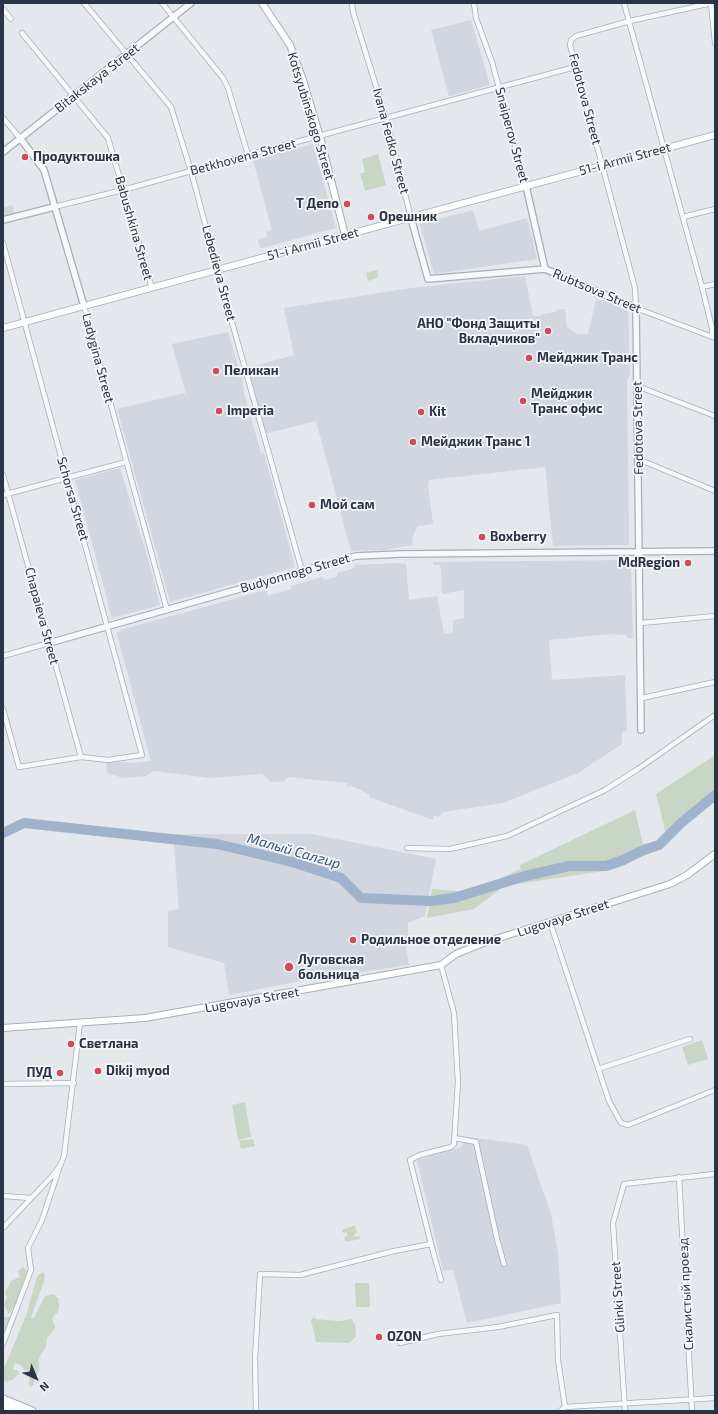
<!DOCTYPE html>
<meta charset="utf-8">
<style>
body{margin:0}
#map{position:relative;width:718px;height:1414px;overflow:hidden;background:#e4e7ec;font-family:"Exo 2",sans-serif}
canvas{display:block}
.frame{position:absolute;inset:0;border:4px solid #2b3445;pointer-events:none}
.north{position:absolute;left:16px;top:1358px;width:40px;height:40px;-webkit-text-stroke:3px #f4f6f9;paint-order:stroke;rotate:136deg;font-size:11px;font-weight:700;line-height:16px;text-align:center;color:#2b3445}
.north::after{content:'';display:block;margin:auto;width:14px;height:18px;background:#2b3445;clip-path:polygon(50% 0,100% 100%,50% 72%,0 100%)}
</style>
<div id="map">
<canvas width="718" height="1414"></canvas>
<div class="frame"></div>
<div class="north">N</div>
</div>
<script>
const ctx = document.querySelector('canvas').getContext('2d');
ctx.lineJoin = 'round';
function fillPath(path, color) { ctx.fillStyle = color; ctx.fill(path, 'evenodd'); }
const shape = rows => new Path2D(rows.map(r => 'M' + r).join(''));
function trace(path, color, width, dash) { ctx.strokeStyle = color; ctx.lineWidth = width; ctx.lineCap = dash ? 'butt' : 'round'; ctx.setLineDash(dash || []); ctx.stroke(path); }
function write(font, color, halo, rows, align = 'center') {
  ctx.font = font + ' "Exo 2",sans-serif'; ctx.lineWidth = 3.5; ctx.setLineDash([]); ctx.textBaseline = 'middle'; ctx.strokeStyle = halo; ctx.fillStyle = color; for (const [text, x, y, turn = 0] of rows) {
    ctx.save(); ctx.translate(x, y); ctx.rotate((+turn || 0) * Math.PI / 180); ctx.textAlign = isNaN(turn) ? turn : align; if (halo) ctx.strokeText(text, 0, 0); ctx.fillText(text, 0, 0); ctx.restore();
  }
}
fillPath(shape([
 [471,20,490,85,449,96,431,30],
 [313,144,336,228,262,248,260,247,258,240,268,237,266,232,272,230,253,160],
 [13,205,14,213,3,216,3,208],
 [473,210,479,231,527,218,537,259,434,274,420,224],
 [525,276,533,316,541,316,542,314,556,312,556,310,565,309,567,327,577,334,588,334,596,299,601,301,602,299,628,311,630,374,627,380,629,545,553,546,545,467,429,480,428,486,433,524,418,526,412,538,413,545,385,550,351,551,316,421,264,434,247,368,294,355,284,308,411,288],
 [228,332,242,379,244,393,261,453,264,453,295,567,170,602,117,409,185,393,188,401,172,344],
 [120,468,151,569,160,605,112,618,75,480],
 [631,560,633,638,627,638,627,635,609,634,549,640,552,680,625,675,627,731,622,732,622,744,578,773,503,803,443,812,439,817,434,816,433,820,369,797,370,795,355,787,347,786,347,783,288,777,284,781,271,782,262,774,210,778,153,771,146,776,123,778,107,773,106,761,135,763,151,761,118,638,117,634,120,630,266,590,268,596,291,589,291,586,322,577,324,580,337,577,337,573,355,568,355,565,398,563,406,564,409,600,437,596,444,634,453,632,453,620,464,618,464,590,442,594,441,569,439,565,433,565,433,562],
 [173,834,312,834,436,859,425,916,408,923,408,939,405,942,409,965,295,982,229,995,224,963,168,947,168,911,179,909],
 [468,1137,527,1145,551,1214,558,1253,561,1303,467,1323,453,1270,443,1271,417,1160,461,1147]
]), '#d2d6de');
fillPath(shape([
 [378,154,386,185,365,191,360,174,365,172,362,159],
 [377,270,378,278,368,281,366,273],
 [715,755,715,801,659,848,621,867,610,870,504,886,474,909,427,918,432,889,469,892,521,869,520,865,635,810,643,844,657,842,666,834,656,794],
 [702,1040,708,1059,688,1065,682,1047],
 [245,1102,251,1137,238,1140,232,1105],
 [253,1139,255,1146,241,1149,239,1141],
 [355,1225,357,1233,354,1234,355,1237,359,1236,360,1239,346,1242,344,1237,348,1236,347,1232,343,1233,342,1230],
 [23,1267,29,1272,25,1291,9,1314,4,1305,7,1297,5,1293,11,1281,20,1277,18,1271],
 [43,1272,45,1275,44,1281,31,1317,32,1319,34,1318,45,1296,53,1294,58,1298,59,1305,58,1312,52,1318,55,1327,54,1330,47,1338,46,1347,39,1358,39,1370,33,1385,30,1387,29,1384,30,1372,24,1370,21,1365,15,1363,13,1369,18,1371,19,1374,12,1380,6,1382,3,1378,4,1368,27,1313,36,1280,38,1275],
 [355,1283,369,1283,370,1307,356,1307],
 [315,1316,315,1319,339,1321,352,1319,355,1325,356,1337,349,1343,316,1342,311,1320],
 [6,1317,11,1317,11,1325,3,1333,3,1319]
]), '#c9d6c5');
trace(shape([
 [3,833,24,823,217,844,292,862,341,878,361,898,431,901,454,898,525,876,569,866,606,866,623,860,641,851,659,845,681,823,715,795]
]), '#9fb4cc', 10);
const minor = shape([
 [84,3,171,107,191,171,219,276,302,571],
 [162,3,223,78,228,88,248,155],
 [352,3,353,12,386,118,411,218],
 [474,3,476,18,492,62,526,186],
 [624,3,702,287,712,328,712,336],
 [711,3,715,43],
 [712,3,630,21,576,36,571,40,570,45,635,288,636,308,715,338],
 [3,9,11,19],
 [22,33,108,138,152,288],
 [3,118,20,138],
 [54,207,123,190,248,155,575,67],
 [683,217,715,209],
 [3,243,142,755,108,760,81,757,19,767,3,709],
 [702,287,715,284],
 [84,306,167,610],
 [637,386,715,416],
 [638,459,715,491],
 [3,475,81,757],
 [3,495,126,462],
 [641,623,715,616],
 [3,656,49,643],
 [642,698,715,682],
 [407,848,450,849,507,836,605,790,638,769,715,715],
 [550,922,609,1101,621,1123,628,1125,715,1090],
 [598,1069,690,1039],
 [3,1084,74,1083],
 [455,1138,476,1142,497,1239,504,1264],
 [679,1177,692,1411],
 [3,1196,31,1198],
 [3,1228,53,1175,60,1166,64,1156,80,1023],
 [431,1244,441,1280],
 [400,1343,438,1334,498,1327,557,1315,558,1360,565,1407,560,1411],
 [3,1344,31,1270,28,1248,42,1220,59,1169],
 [565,1407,715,1398],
 [256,1411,255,1359,260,1274,300,1275,394,1251,431,1244,410,1160,420,1155,451,1147,454,1144,458,1082,454,1013,441,965],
 [625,1411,613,1223,624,1184,715,1174]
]);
const tertiary = shape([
 [20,138,44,170,84,306],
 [3,152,191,3],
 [526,186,545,269],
 [411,218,428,279,545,269,636,308,641,730],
 [3,220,54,207],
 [49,643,356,556,400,554,715,551]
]);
const secondary = shape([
 [262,3,290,45,303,80,320,137,345,235],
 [3,328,715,135],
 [3,1028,145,1018,441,965,456,954,486,942,670,884,687,875,715,854]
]);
const primary = shape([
 [3,1399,32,1411],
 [3,1405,16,1411]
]);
trace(minor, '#a9aeb7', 6);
trace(tertiary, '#a9aeb7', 8);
trace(secondary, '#a9aeb7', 8);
trace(primary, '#a3abb8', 9);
trace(minor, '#f7f8fa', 4.5);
trace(tertiary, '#f7f8fa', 5.5);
trace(secondary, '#fff', 6);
trace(primary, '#fff', 7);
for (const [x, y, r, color] of [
 [25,157,4,"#d1495b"],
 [347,204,4,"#d1495b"],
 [371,217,4,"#d1495b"],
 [548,331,4,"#d1495b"],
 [529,358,4,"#d1495b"],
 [216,371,4,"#d1495b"],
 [523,401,4,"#d1495b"],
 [219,411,4,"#d1495b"],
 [421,412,4,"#d1495b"],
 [413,442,4,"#d1495b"],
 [312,505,4,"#d1495b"],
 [482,537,4,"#d1495b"],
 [688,563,4,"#d1495b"],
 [353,940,4,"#d1495b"],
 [289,967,5,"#d1495b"],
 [71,1044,4,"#d1495b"],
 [98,1071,4,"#d1495b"],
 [60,1073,4,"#d1495b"],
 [379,1337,4,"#d1495b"]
]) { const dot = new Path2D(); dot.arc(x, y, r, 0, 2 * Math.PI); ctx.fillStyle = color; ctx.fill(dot); trace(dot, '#f4f6f9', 1.5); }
write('13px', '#2b3445', '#f4f6f9', [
 ["Bitakskaya Street",97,78,-38],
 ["Fedotova Street",585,99,75],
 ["Kotsyubinskogo Street",311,116,73],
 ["Snaiperov Street",512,135,75],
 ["Ivana Fedko Street",391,141,75],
 ["Betkhovena Street",243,157,-15],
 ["51-i Armii Street",625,159,-15],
 ["Babushkina Street",134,228,74],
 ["51-i Armii Street",313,244,-15],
 ["Lebedieva Street",219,273,75],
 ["Rubtsova Street",597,291,23],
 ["Ladygina Street",98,358,75],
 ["Fedotova Street",638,428,-91],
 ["Schorsa Street",73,499,74],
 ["Budyonnogo Street",295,573,-16],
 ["Chapaieva Street",42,616,75],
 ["Lugovaya Street",563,918,-18],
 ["Lugovaya Street",252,1000,-10],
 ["Скалистый проезд",686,1294,-93],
 ["Glinki Street",618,1297,-94]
]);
write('bold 13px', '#2b3445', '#f4f6f9', [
 ["Продуктошка",33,157],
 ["Т Депо",339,204,"right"],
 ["Орешник",379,217],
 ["АНО \"Фонд Защиты",540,324,"right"],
 ["Вкладчиков\"",540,339,"right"],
 ["Мейджик Транс",537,358],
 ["Пеликан",224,371],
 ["Мейджик",531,394],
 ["Транс офис",531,409],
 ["Imperia",227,411],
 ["Kit",429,412],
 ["Мейджик Транс 1",421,442],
 ["Мой сам",320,505],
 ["Boxberry",490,537],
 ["MdRegion",680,563,"right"],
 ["Родильное отделение",361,940],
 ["Луговская",298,960],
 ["больница",298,975],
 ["Светлана",79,1044],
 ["Dikij myod",106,1071],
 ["ПУД",52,1073,"right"],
 ["OZON",387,1337]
], 'left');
write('italic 14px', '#34527a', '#f4f6f9', [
 ["Малый Салгир",294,851,16]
]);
</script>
